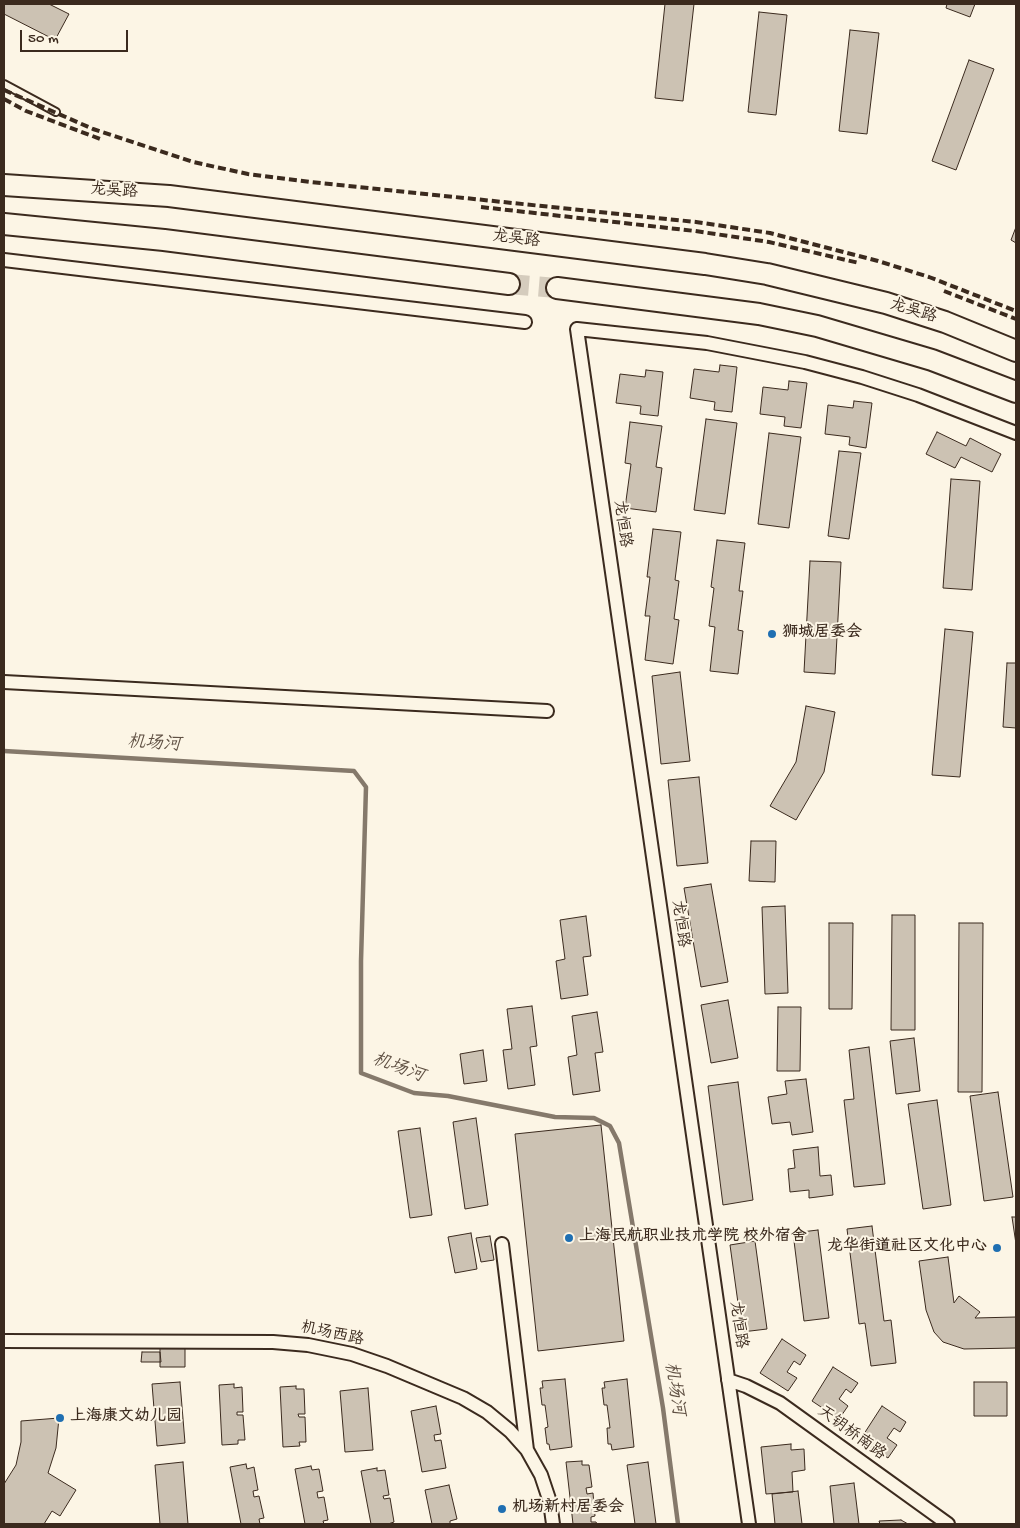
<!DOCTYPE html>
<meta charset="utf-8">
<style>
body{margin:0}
#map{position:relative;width:1020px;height:1528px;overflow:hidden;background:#fcf5e5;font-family:"Gochi Hand",sans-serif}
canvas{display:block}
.frame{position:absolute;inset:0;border:5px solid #3b2a1e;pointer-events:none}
.scale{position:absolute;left:20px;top:30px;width:108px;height:22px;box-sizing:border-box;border:2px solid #3b2a1e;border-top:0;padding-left:6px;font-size:15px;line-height:18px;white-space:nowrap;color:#3b2a1e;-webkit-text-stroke:4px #fcf5e5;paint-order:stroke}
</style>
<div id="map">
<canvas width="1020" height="1528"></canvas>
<div class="frame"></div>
<div class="scale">50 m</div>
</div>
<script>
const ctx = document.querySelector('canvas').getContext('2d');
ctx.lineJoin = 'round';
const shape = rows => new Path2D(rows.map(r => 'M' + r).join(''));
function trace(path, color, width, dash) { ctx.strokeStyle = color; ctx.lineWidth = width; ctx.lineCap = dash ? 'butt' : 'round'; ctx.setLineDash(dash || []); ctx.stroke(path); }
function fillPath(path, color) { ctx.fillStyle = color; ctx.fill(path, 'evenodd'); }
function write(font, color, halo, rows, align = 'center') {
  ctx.font = font + ' "Gochi Hand","LXGW WenKai TC",sans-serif'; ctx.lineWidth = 4; ctx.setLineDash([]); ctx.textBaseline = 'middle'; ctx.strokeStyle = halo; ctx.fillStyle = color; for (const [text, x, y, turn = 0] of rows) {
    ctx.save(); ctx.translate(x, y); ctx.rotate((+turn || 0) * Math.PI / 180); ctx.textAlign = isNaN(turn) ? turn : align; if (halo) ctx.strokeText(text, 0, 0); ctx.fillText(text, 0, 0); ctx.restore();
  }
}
trace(shape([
 [4,751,354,771,366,787,361,961,361,1073,414,1093,448,1096,555,1117,594,1118,610,1126,619,1143,663,1408,678,1524]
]), '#85796b', 4.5);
const building = shape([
 [4,4,49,4,69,14,55,40,4,14,4,4],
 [665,4,694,4,683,101,655,98,665,4],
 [947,4,975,4,970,17,946,8,947,4],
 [759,12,787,15,776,115,748,112,759,12],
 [850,30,879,33,867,134,839,131,850,30],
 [969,60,994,69,956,170,932,161,969,60],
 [1016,227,1016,243,1011,240,1016,227],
 [720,365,737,367,732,412,714,410,715,402,690,398,694,369,719,372,720,365],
 [646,370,663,372,658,416,640,414,641,406,616,403,620,374,645,377,646,370],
 [789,381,807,383,801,428,784,426,785,417,760,414,763,387,788,390,789,381],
 [854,401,872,403,866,448,849,445,850,437,825,434,828,405,853,408,854,401],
 [706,419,737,423,725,514,694,510,706,419],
 [630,422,662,426,656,467,662,468,656,512,625,508,631,464,625,463,630,422],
 [937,432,966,446,970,438,1001,454,992,472,961,457,955,468,926,454,937,432],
 [769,433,801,437,789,528,758,524,769,433],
 [839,451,861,453,849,539,828,536,839,451],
 [951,479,980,481,972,590,943,588,951,479],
 [653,529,681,532,675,580,679,581,674,619,679,620,673,664,645,660,650,616,645,616,650,577,647,577,653,529],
 [717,540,745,543,739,591,743,591,738,630,743,631,738,674,710,671,715,627,709,626,714,588,711,587,717,540],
 [810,561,841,562,835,674,804,672,810,561],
 [945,629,973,632,960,777,932,775,945,629],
 [1007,663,1016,663,1016,728,1003,727,1007,663],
 [680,672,690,761,661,764,652,676,680,672],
 [806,706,835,712,824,772,796,820,770,806,796,762,806,706],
 [699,777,708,863,677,866,668,780,699,777],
 [751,841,776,841,775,882,749,881,751,841],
 [711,884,728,982,701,987,684,888,711,884],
 [785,906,788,993,765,994,762,907,785,906],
 [892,915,915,915,915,1030,891,1030,892,915],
 [586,916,591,956,583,957,588,995,561,999,556,961,565,959,560,920,586,916],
 [829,923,853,923,852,1009,829,1009,829,923],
 [959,923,983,923,982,1092,958,1092,959,923],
 [728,1000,738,1058,711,1063,701,1005,728,1000],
 [532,1006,537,1046,530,1047,535,1085,508,1089,503,1050,512,1049,507,1009,532,1006],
 [778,1007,801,1007,800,1071,777,1071,778,1007],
 [597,1012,603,1052,595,1053,600,1091,573,1095,568,1057,577,1055,572,1016,597,1012],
 [914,1038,920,1091,896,1094,890,1041,914,1038],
 [869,1047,885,1184,854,1187,844,1100,854,1099,849,1050,869,1047],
 [483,1050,487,1081,464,1084,460,1054,483,1050],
 [806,1079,813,1132,792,1135,790,1122,772,1124,768,1097,787,1094,785,1081,806,1079],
 [738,1082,753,1200,723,1205,708,1086,738,1082],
 [998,1092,1013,1197,984,1201,970,1096,998,1092],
 [937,1100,951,1205,923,1209,908,1104,937,1100],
 [476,1118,488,1205,465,1209,453,1122,476,1118],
 [601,1125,624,1341,538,1351,515,1134,601,1125],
 [420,1128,432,1215,410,1218,398,1131,420,1128],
 [818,1147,820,1176,831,1175,833,1195,809,1198,809,1190,790,1192,788,1169,795,1168,793,1150,818,1147],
 [1012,1217,1016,1217,1016,1244,1012,1217],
 [872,1226,884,1321,891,1320,896,1363,871,1366,865,1323,859,1324,847,1229,872,1226],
 [818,1230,829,1318,804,1321,793,1233,818,1230],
 [471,1233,477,1269,455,1273,448,1237,471,1233],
 [490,1236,494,1260,481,1262,476,1238,490,1236],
 [755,1241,767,1329,742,1332,730,1245,755,1241],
 [948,1257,954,1303,959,1296,980,1312,975,1318,1016,1317,1016,1348,964,1349,943,1342,934,1332,926,1310,919,1261,948,1257],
 [782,1339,806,1355,800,1365,794,1361,787,1372,797,1378,788,1391,760,1373,782,1339],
 [185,1346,185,1367,160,1367,160,1347,185,1346],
 [142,1352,160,1352,161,1362,141,1362,142,1352],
 [833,1367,858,1383,851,1393,846,1389,839,1399,848,1406,839,1419,812,1401,833,1367],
 [565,1379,572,1447,550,1450,549,1444,547,1444,545,1428,548,1427,545,1405,542,1405,540,1388,543,1388,542,1381,565,1379],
 [627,1379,634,1447,612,1450,611,1444,608,1444,607,1428,610,1428,607,1405,604,1405,602,1388,605,1388,604,1382,627,1379],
 [180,1382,185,1443,157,1446,152,1384,180,1382],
 [974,1382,1007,1382,1007,1416,974,1416,974,1382],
 [234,1384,234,1388,242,1387,243,1412,237,1412,237,1415,243,1415,245,1440,238,1440,238,1444,222,1445,219,1385,234,1384],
 [296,1386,296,1389,304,1389,305,1414,298,1414,299,1417,305,1417,306,1442,299,1442,300,1446,283,1447,280,1387,296,1386],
 [368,1388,373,1450,345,1452,340,1391,368,1388],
 [436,1406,441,1434,434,1435,435,1441,441,1440,446,1468,422,1472,411,1411,436,1406],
 [882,1406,906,1422,900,1432,894,1428,887,1438,897,1445,888,1458,860,1440,882,1406],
 [59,1418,56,1448,48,1473,76,1490,60,1516,52,1511,44,1524,4,1524,4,1484,16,1465,21,1442,21,1421,59,1418],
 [791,1444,791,1450,804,1449,805,1470,792,1472,793,1492,766,1494,761,1447,791,1444],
 [582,1461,582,1465,589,1465,592,1487,586,1488,587,1494,593,1493,595,1516,591,1517,591,1522,596,1522,597,1524,573,1524,566,1462,582,1461],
 [183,1462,188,1524,160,1524,155,1465,183,1462],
 [648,1462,656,1524,635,1524,627,1465,648,1462],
 [246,1464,247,1469,254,1467,258,1490,253,1491,254,1497,259,1496,264,1518,259,1519,260,1524,241,1524,230,1467,246,1464],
 [311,1466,312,1470,319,1469,323,1491,317,1492,318,1498,324,1497,328,1520,323,1521,324,1524,305,1524,295,1469,311,1466],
 [377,1468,377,1471,385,1470,389,1495,383,1496,384,1499,390,1498,394,1522,388,1524,371,1524,361,1471,377,1468],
 [854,1483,859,1524,834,1524,830,1486,854,1483],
 [449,1485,457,1519,450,1521,450,1524,432,1524,425,1490,449,1485],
 [798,1491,802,1524,775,1524,772,1494,798,1491],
 [901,1520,908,1524,880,1524,879,1521,901,1520]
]);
fillPath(building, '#ccc2b3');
trace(building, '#3b2a1e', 1);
trace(shape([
 [509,284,557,288]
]), '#d5ccbd', 20, [20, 10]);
const service = shape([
 [4,84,56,112]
]);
const minor = shape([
 [4,260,525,322],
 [4,682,547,711],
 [502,1244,527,1450],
 [4,1341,273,1342,308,1345,352,1354,387,1366,463,1398,487,1412,510,1431,527,1450,541,1475,550,1502,553,1524],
 [728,1380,746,1386,780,1403,948,1524],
 [749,1524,577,329,707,343,805,362,862,377,918,395,1016,433]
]);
const primary = shape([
 [4,185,169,196,705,264,767,274,886,303,945,322,1016,351],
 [4,224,164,240,509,284],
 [557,288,759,314,817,326,932,360,1016,392]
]);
trace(service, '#3b2a1e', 10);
trace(minor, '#3b2a1e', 16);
trace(primary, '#3b2a1e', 24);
trace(service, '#fcf5e5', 6);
trace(minor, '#fcf5e5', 12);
trace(primary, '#fcf5e5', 20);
trace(shape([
 [4,90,93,129,193,162,248,174,310,182,696,222,770,233,878,261,929,277,1016,311],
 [4,99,26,111,103,140],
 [481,207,695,231,769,242,859,263],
 [944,291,1016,319]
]), '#3b2a1e', 4, [8, 4]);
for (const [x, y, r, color] of [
 [772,634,5,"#1f6fb2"],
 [569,1238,5,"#1f6fb2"],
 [997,1248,5,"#1f6fb2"],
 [60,1418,5,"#1f6fb2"],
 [502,1509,5,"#1f6fb2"]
]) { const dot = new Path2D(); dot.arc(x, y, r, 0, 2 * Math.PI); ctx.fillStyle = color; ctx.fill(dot); trace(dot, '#fcf5e5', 2); }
write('16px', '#3b2a1e', '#fcf5e5', [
 ["龙吴路",114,192,4],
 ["龙吴路",516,240,7],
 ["龙吴路",913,312,17],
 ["龙恒路",621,524,82],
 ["龙恒路",679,924,82],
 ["龙恒路",737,1325,82],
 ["机场西路",332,1335,12],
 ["天钥桥南路",851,1434,36]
]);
write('bold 16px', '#3b2a1e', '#fcf5e5', [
 ["狮城居委会",782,634],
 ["上海民航职业技术学院 校外宿舍",579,1238],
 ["龙华街道社区文化中心",987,1248,"right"],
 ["上海康文幼儿园",70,1418],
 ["机场新村居委会",512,1509]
], 'left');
write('italic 18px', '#605144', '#fcf5e5', [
 ["机场河",154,745,3],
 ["机场河",398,1069,20],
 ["机场河",673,1389,81]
]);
</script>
